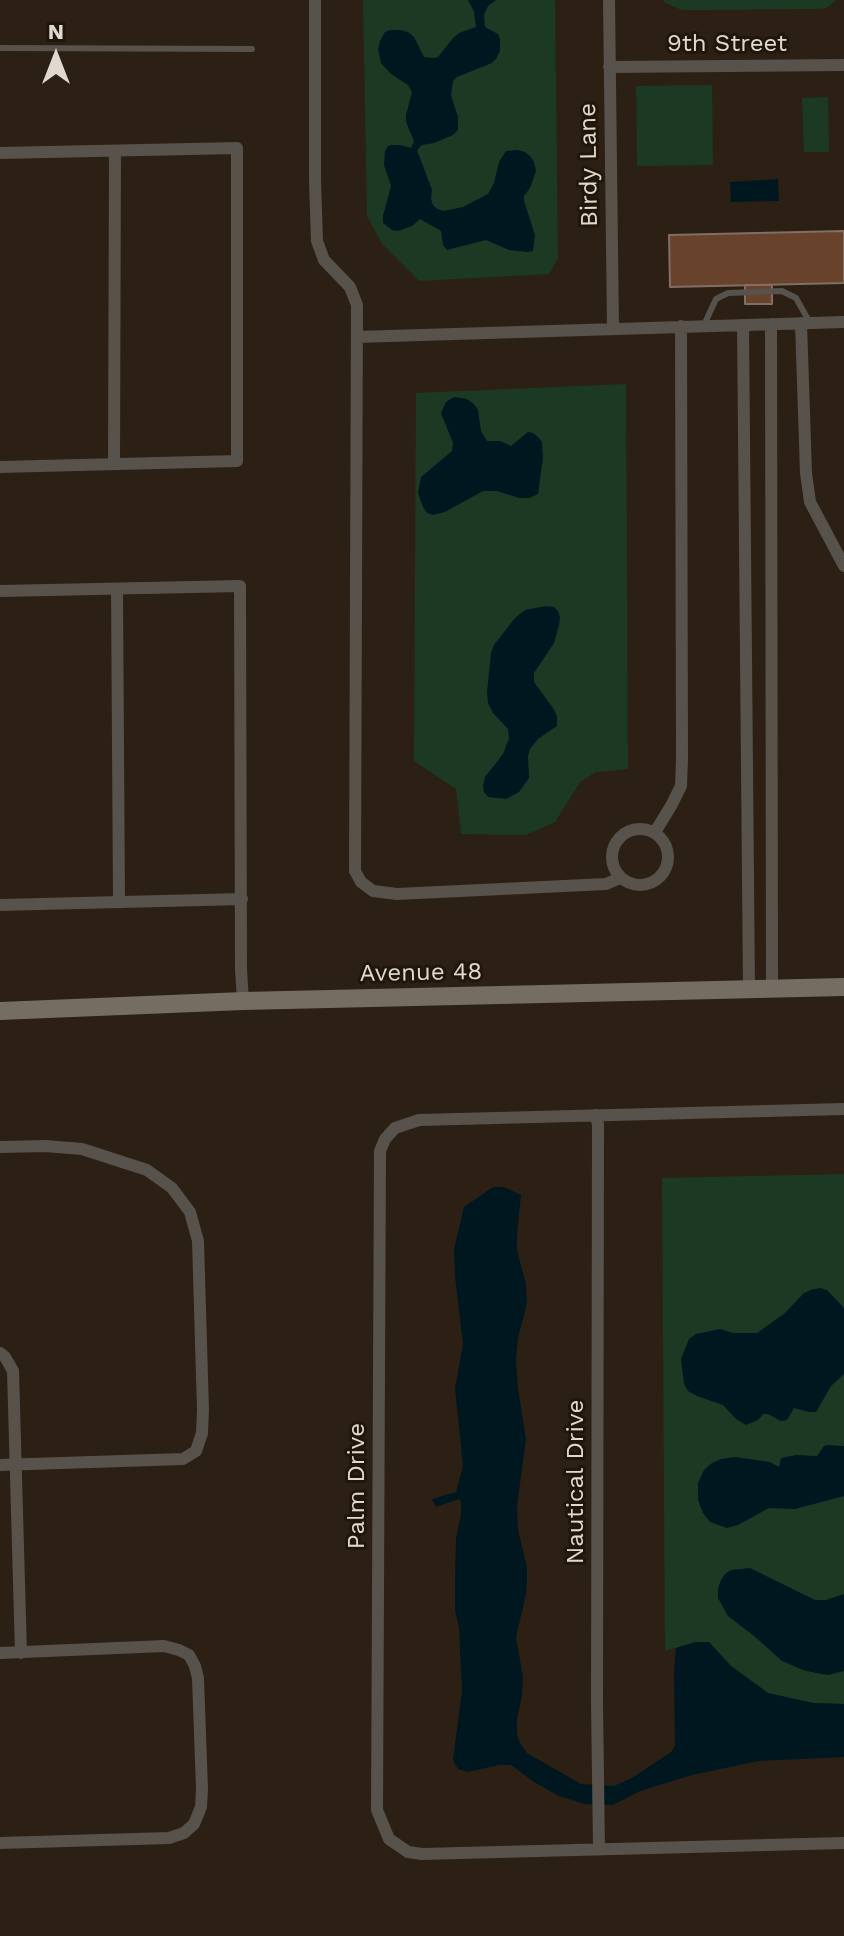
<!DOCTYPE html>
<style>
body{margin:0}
#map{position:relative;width:844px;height:1936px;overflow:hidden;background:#2b2013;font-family:"Work Sans",sans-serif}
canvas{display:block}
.north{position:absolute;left:16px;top:16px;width:80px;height:80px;-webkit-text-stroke:6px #21160a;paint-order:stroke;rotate:0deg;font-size:22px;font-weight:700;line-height:32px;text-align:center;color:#e1d9d0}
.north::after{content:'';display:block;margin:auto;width:28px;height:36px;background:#e1d9d0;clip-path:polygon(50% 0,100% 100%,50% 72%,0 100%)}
</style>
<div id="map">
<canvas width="844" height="1936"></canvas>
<div class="north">N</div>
</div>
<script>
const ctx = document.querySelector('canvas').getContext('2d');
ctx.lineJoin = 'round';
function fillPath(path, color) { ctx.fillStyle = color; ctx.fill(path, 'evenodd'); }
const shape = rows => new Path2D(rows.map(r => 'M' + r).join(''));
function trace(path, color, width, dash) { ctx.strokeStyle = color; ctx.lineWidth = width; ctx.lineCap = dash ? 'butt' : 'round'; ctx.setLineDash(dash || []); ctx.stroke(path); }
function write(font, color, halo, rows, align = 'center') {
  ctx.font = font + ' "Work Sans",sans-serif'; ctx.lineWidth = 6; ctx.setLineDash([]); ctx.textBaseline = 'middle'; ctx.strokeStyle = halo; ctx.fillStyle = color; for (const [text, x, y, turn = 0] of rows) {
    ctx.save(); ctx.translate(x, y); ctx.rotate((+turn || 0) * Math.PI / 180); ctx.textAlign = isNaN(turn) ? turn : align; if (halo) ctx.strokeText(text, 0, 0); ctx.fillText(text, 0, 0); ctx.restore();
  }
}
fillPath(shape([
 [363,0,555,0,558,258,549,274,419,281,382,244,367,216],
 [664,0,836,0,826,8,815,9,714,10,681,10,664,2],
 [712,85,713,165,637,166,636,86],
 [828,97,829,152,804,152,802,98],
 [626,384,628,769,596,772,580,782,555,822,526,835,461,834,456,789,414,761,416,393],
 [844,1174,844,1704,813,1703,768,1693,731,1666,709,1642,695,1642,665,1651,662,1178]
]), '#1c3924');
fillPath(shape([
 [468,0,496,0,488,6,484,15,485,27,498,34,500,39,500,51,496,59,492,63,457,77,453,81,451,95,458,117,458,130,453,135,434,143,422,145,417,150,432,190,431,199,433,205,437,209,444,211,463,207,488,194,494,183,499,162,506,151,518,150,525,152,530,156,534,162,536,171,530,188,524,196,524,201,535,235,533,251,528,252,509,250,486,240,447,250,443,245,441,231,420,219,412,226,398,231,392,230,383,223,383,216,391,186,384,165,385,151,388,146,392,145,400,145,411,148,414,141,406,122,406,115,412,92,408,85,391,74,381,63,378,49,380,41,385,32,390,30,401,30,408,32,414,37,424,57,433,58,438,57,453,38,459,33,476,27,474,12],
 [778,179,779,201,731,202,730,182],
 [454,397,467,399,474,404,478,410,481,431,487,441,500,441,511,446,528,432,533,433,538,437,542,442,543,458,538,494,529,498,519,498,497,491,483,491,445,512,433,515,427,513,423,507,418,493,421,477,452,451,453,443,441,413,446,402],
 [546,606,554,607,558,611,560,617,559,625,554,643,534,673,534,682,553,708,557,716,557,726,538,739,530,749,528,756,529,778,519,792,506,799,488,797,484,792,483,786,485,777,503,754,509,738,508,729,493,713,488,703,487,692,491,653,494,645,515,618,525,610],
 [493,1187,504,1187,521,1195,517,1234,517,1250,526,1285,527,1303,518,1338,516,1359,518,1389,526,1439,517,1506,518,1530,527,1567,527,1580,526,1594,516,1637,523,1677,522,1696,517,1719,517,1734,520,1743,527,1753,581,1784,614,1786,632,1778,671,1752,675,1746,674,1673,676,1648,695,1642,709,1642,731,1666,768,1693,813,1703,844,1704,844,1757,759,1761,692,1775,640,1791,613,1805,584,1804,559,1796,534,1782,511,1765,499,1765,468,1772,458,1769,453,1760,462,1691,459,1628,455,1610,455,1579,456,1538,461,1514,461,1501,459,1499,436,1507,432,1499,456,1492,463,1466,455,1388,463,1344,455,1276,454,1249,464,1207],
 [820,1288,827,1290,844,1308,844,1374,831,1386,816,1412,809,1412,794,1408,787,1420,781,1421,768,1414,763,1414,758,1420,746,1425,736,1419,723,1405,697,1396,688,1391,684,1384,681,1359,689,1339,696,1334,720,1329,733,1333,757,1333,785,1313,803,1294,810,1290],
 [828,1445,844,1446,844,1496,795,1509,769,1508,738,1525,727,1528,710,1522,703,1513,698,1500,698,1483,704,1470,712,1463,721,1459,735,1457,770,1462,779,1467,781,1458,796,1455,817,1456,824,1446],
 [750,1568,815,1600,826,1600,844,1594,844,1671,828,1675,816,1673,803,1670,782,1661,754,1636,728,1616,718,1598,718,1588,721,1580,725,1574,731,1570]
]), '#001720');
const building = shape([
 [844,231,844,283,670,287,669,235,844,231],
 [745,285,772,285,772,304,745,304,745,285]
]);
fillPath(building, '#69422c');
trace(building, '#816e64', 2);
trace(shape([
 [0,48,252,49],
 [704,325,716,299,728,293,782,291,796,298,810,323]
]), '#57524b', 6);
trace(shape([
 [315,0,315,180,317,241,324,260,350,287,357,305,355,871,361,882,373,891,397,894,606,884,620,878],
 [609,0,613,328],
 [609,67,844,65],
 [0,153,237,148,237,461,0,467],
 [801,323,806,473,810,502,844,566],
 [771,324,772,989],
 [743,325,749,989],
 [357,337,844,322],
 [114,464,115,151],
 [117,589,119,902],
 [0,591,240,586,241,969,243,1001],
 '612 857a28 28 0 1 1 56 0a28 28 0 1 1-56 0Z',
 [655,832,671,806,681,786,682,759,681,326],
 [0,905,242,899],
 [844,1109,419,1120,395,1128,385,1139,380,1151,377,1810,389,1839,408,1852,422,1854,844,1843],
 [596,1115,598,1125,597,1703,599,1849],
 [0,1147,45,1146,82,1149,147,1170,172,1188,190,1212,198,1241,203,1410,202,1433,196,1451,183,1459,0,1465],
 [0,1353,5,1357,13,1371,21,1653],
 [0,1653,164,1646,179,1650,189,1655,195,1666,198,1678,202,1789,201,1807,194,1824,184,1833,169,1838,0,1843]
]), '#57524b', 12);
trace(shape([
 [0,1011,243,1001,844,987]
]), '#756c62', 18);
write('24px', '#e1d9d0', '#21160a', [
 ["9th Street",727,44],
 ["Birdy Lane",589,165,-91],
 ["Avenue 48",421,973,-1],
 ["Nautical Drive",576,1482,-90],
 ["Palm Drive",357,1486,-90]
]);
</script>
